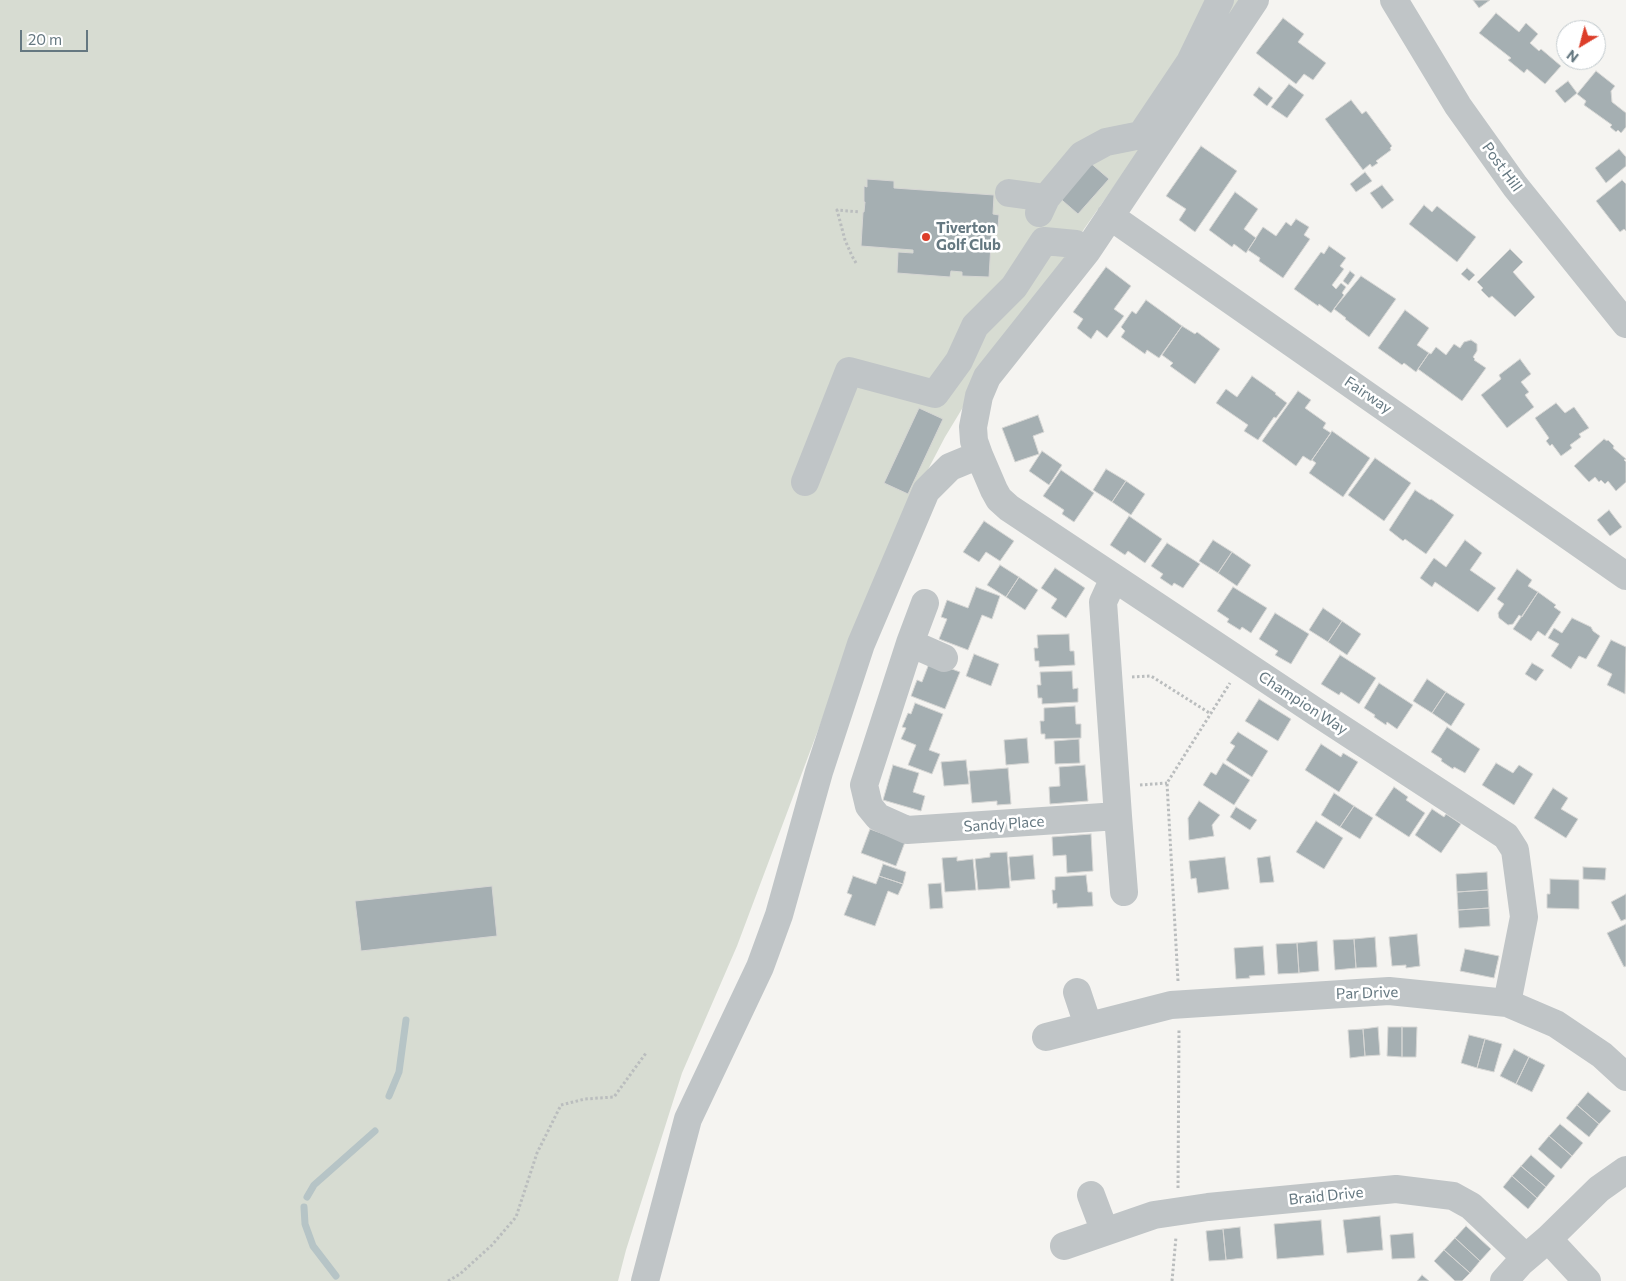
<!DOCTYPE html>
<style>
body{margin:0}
#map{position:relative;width:1626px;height:1281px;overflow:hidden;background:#f5f4f1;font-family:Commissioner,sans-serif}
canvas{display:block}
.north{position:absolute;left:1556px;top:20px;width:50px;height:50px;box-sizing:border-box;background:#fff;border:1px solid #c1c9cd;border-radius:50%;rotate:217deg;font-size:14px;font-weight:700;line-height:20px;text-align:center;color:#657881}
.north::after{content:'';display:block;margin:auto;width:18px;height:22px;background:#dc3e2a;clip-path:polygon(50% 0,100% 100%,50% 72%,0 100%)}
.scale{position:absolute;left:20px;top:30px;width:68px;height:22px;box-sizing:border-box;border:2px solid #657881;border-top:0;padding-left:6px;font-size:15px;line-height:18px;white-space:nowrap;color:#657881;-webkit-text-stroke:4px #fff;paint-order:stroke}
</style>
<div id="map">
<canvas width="1626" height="1281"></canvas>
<div class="north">N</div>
<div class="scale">20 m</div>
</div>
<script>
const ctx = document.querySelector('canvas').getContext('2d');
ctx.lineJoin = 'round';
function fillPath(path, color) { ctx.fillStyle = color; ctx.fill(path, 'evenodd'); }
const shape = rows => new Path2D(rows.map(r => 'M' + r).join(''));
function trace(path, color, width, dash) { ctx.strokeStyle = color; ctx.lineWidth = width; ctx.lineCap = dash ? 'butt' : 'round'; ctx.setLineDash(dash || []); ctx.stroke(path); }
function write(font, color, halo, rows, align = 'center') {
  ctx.font = font + ' Commissioner,sans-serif'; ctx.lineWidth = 5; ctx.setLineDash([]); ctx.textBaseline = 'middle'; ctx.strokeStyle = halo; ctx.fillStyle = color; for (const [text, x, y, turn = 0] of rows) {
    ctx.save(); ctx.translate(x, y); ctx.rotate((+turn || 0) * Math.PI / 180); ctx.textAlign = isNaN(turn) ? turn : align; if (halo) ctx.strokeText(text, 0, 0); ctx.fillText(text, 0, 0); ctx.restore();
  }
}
fillPath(shape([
 [0,0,1245,0,1084,229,1030,318,991,361,945,437,911,502,871,589,737,946,682,1073,626,1250,618,1281,0,1281]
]), '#d7dcd2');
trace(shape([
 [389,1096,399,1072,406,1020],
 [307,1197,314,1185,375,1131],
 [304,1207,305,1224,313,1246,336,1276]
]), '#b6c4c6', 7);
const building = shape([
 [1473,0,1490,0,1479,8,1473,0],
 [1496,13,1519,32,1526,23,1538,34,1530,43,1539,51,1541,49,1561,66,1545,84,1527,69,1524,73,1508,60,1511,58,1479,33,1496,13],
 [1283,18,1304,34,1298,42,1326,63,1313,80,1304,74,1296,84,1256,53,1283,18],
 [1596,71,1615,86,1611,91,1612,102,1626,113,1626,127,1621,133,1618,130,1616,132,1610,127,1612,125,1584,105,1586,101,1577,94,1596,71],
 [1568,81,1577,93,1565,103,1555,91,1568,81],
 [1289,84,1304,95,1287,118,1271,107,1289,84],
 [1259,87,1273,98,1267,106,1253,95,1259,87],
 [1351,100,1362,114,1366,111,1392,146,1390,148,1391,150,1376,161,1378,163,1372,167,1370,164,1363,170,1325,119,1351,100],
 [1201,146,1237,171,1195,232,1179,220,1186,209,1166,196,1201,146],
 [1619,149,1626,157,1626,166,1606,183,1595,168,1619,149],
 [1087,160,1109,179,1078,214,1056,195,1087,160],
 [1365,172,1372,181,1356,192,1350,184,1365,172],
 [867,179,894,181,894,188,994,195,993,214,999,215,998,227,992,227,989,277,962,276,962,272,951,271,950,277,897,273,898,252,913,253,913,250,861,246,863,212,864,212,865,202,864,202,864,186,867,187,867,179],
 [1622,180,1626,184,1626,231,1624,229,1620,232,1596,201,1622,180],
 [1382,185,1394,200,1382,209,1370,193,1382,185],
 [1235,192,1258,209,1244,229,1256,238,1246,253,1234,244,1232,247,1209,230,1235,192],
 [1424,205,1432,212,1437,206,1476,237,1457,262,1409,224,1424,205],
 [1296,219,1309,227,1304,235,1310,239,1283,278,1259,261,1260,258,1248,250,1263,227,1276,236,1286,222,1291,226,1296,219],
 [1329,246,1346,258,1340,266,1344,269,1332,285,1336,289,1341,283,1346,287,1342,293,1344,295,1331,313,1319,304,1318,306,1294,289,1321,252,1324,254,1329,246],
 [1510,249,1523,262,1513,272,1535,297,1515,317,1492,296,1489,298,1481,290,1483,288,1477,282,1510,249],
 [1106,267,1131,286,1114,309,1124,316,1107,338,1097,330,1091,339,1077,328,1083,319,1073,312,1106,267],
 [1467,268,1475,275,1469,281,1461,274,1467,268],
 [1350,271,1355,275,1348,285,1343,281,1350,271],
 [1361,276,1396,299,1369,337,1345,319,1346,318,1334,309,1361,276],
 [1146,300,1182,326,1159,358,1147,350,1145,354,1121,337,1125,331,1121,327,1132,311,1136,314,1146,300],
 [1405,310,1429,328,1417,345,1429,353,1416,372,1404,363,1402,365,1378,348,1405,310],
 [1182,326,1195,334,1197,332,1220,349,1195,384,1170,366,1173,363,1162,355,1182,326],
 [1471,340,1477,344,1477,351,1473,357,1475,359,1474,360,1486,368,1462,401,1418,369,1429,353,1431,354,1436,347,1446,355,1454,344,1460,348,1464,342,1471,340],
 [1520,359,1531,374,1521,382,1529,392,1525,395,1534,407,1507,428,1481,395,1501,379,1499,375,1520,359],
 [1252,376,1276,393,1275,394,1287,403,1276,418,1274,417,1258,440,1244,431,1248,425,1216,403,1226,389,1237,397,1252,376],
 [1298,391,1311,400,1305,408,1326,423,1323,428,1331,433,1311,461,1303,456,1296,466,1262,441,1298,391],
 [1556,403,1565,413,1574,407,1589,428,1579,434,1581,437,1570,445,1572,448,1561,456,1552,444,1550,446,1546,441,1549,438,1535,418,1556,403],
 [919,408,943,419,908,494,884,483,919,408],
 [1038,415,1044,432,1033,436,1039,454,1015,462,1002,428,1038,415],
 [1332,431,1370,458,1343,497,1309,473,1316,463,1312,460,1332,431],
 [1604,439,1607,441,1608,440,1614,446,1613,448,1626,459,1624,460,1626,462,1626,482,1616,491,1608,481,1605,484,1601,480,1599,482,1595,477,1589,482,1574,466,1604,439],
 [1042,451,1062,465,1049,485,1029,471,1042,451],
 [1375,458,1411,483,1384,521,1348,495,1375,458],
 [1106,469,1126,481,1112,502,1093,490,1106,469],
 [1061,470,1094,493,1074,522,1062,514,1064,510,1043,496,1061,470],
 [1126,481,1145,494,1131,515,1112,502,1126,481],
 [1415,490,1430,500,1431,499,1454,515,1426,554,1405,539,1403,541,1389,530,1415,490],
 [1609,510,1622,527,1610,536,1597,520,1609,510],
 [1129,516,1162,539,1145,563,1128,551,1125,555,1110,545,1129,516],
 [984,521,1014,541,1000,561,986,552,979,562,963,552,984,521],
 [1213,540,1232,552,1218,573,1199,561,1213,540],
 [1465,540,1482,553,1470,570,1496,588,1478,612,1435,582,1432,587,1420,578,1434,558,1446,567,1465,540],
 [1167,543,1200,564,1183,588,1174,583,1172,586,1160,578,1163,574,1151,566,1167,543],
 [1232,552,1251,565,1237,586,1218,573,1232,552],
 [1000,565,1019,577,1006,597,987,585,1000,565],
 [1055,568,1085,588,1066,618,1051,608,1057,599,1041,588,1055,568],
 [1517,569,1532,580,1528,586,1538,592,1522,617,1519,615,1513,624,1508,625,1499,618,1498,613,1504,604,1497,599,1517,569],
 [1019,577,1038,590,1025,610,1006,597,1019,577],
 [976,587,1000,596,992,619,982,615,968,650,939,639,947,619,941,617,947,600,968,608,976,587],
 [1233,587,1267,608,1251,633,1242,627,1240,630,1227,622,1229,619,1217,611,1233,587],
 [1538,592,1556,605,1554,607,1561,612,1545,636,1538,631,1531,641,1513,629,1538,592],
 [1323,608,1342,621,1328,642,1309,630,1323,608],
 [1275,613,1309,634,1291,664,1275,655,1278,651,1259,639,1275,613],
 [1572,618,1591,627,1593,631,1600,636,1586,659,1579,656,1571,669,1551,656,1559,644,1548,638,1554,628,1562,633,1572,618],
 [1342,621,1361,634,1347,655,1328,642,1342,621],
 [1069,634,1070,651,1074,651,1075,665,1039,667,1039,661,1035,661,1034,648,1038,648,1037,635,1069,634],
 [1611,640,1626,647,1625,694,1607,685,1612,674,1597,666,1611,640],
 [974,654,999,664,991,686,966,676,974,654],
 [1340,655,1376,678,1359,704,1341,692,1339,695,1321,684,1340,655],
 [930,661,960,672,945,709,911,696,917,680,922,682,930,661],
 [1532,663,1544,670,1536,681,1525,674,1532,663],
 [1072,671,1073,689,1078,688,1078,702,1042,704,1042,698,1038,698,1037,685,1041,685,1040,672,1072,671],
 [1427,679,1446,692,1432,713,1413,701,1427,679],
 [1379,683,1413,705,1397,729,1387,722,1386,725,1374,717,1375,715,1364,708,1379,683],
 [1446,692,1465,704,1451,726,1432,713,1446,692],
 [1259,699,1291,719,1278,741,1245,721,1259,699],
 [915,703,943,714,929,750,940,754,932,774,908,765,916,745,901,739,906,728,902,727,908,713,911,714,915,703],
 [1075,706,1076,724,1081,724,1081,738,1045,739,1045,734,1041,734,1040,721,1044,721,1044,708,1075,706],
 [1447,727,1480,749,1465,773,1454,767,1453,769,1441,761,1442,759,1431,752,1447,727],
 [1238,732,1268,751,1252,777,1226,760,1235,746,1230,743,1238,732],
 [1027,738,1029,763,1006,765,1004,740,1027,738],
 [1079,739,1080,763,1055,764,1054,741,1079,739],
 [1321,744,1341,757,1343,753,1358,762,1339,792,1305,770,1321,744],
 [966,760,969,784,944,786,941,762,966,760],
 [1223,763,1250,780,1234,805,1203,785,1211,772,1216,775,1223,763],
 [1496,763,1513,773,1519,765,1533,774,1514,805,1482,785,1496,763],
 [893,765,919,773,913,792,925,796,921,811,883,800,893,765],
 [1085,765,1088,801,1050,804,1049,787,1060,786,1059,767,1085,765],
 [1008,768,1011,804,997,805,997,801,972,803,969,771,1008,768],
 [1394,787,1408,797,1406,800,1425,813,1409,837,1375,815,1394,787],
 [1553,788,1568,798,1561,809,1578,819,1566,838,1534,818,1553,788],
 [1334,793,1354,806,1340,827,1321,815,1334,793],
 [1199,801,1220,815,1212,825,1214,836,1189,840,1188,818,1199,801],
 [1354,806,1373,818,1360,839,1340,827,1354,806],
 [1236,807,1257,820,1250,830,1230,817,1236,807],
 [1432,809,1444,817,1446,814,1461,824,1441,853,1415,835,1432,809],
 [1316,821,1343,838,1324,869,1296,852,1316,821],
 [870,829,905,842,896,866,861,853,870,829],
 [1091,834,1093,871,1067,873,1066,855,1053,856,1052,837,1091,834],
 [1007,852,1010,888,978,890,975,859,990,857,990,853,1007,852],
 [1033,855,1035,879,1011,881,1009,857,1033,855],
 [1270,856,1274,882,1260,883,1257,858,1270,856],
 [957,857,957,861,973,859,976,890,945,892,942,858,957,857],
 [1225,857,1229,889,1198,893,1196,878,1191,879,1189,861,1225,857],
 [883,864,906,872,903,884,879,876,883,864],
 [1583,867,1606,868,1605,880,1583,879,1583,867],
 [1487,872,1488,890,1457,892,1456,874,1487,872],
 [1086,875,1088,892,1092,892,1093,906,1057,908,1057,903,1053,904,1052,890,1055,890,1055,877,1086,875],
 [853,876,876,884,879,876,903,884,898,895,888,891,875,926,844,915,852,895,847,893,853,876],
 [1550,879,1579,880,1579,909,1547,908,1547,894,1550,894,1550,879],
 [941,883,943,908,930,909,928,884,941,883],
 [492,886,497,936,361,951,355,901,492,886],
 [1488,890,1489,908,1458,910,1457,892,1488,890],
 [1626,894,1626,919,1621,921,1611,902,1626,894],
 [1489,908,1490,926,1459,928,1458,910,1489,908],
 [1626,924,1626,966,1624,967,1607,933,1626,924],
 [1417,934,1420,966,1406,968,1406,965,1392,966,1389,937,1417,934],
 [1375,937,1377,967,1356,968,1354,939,1375,937],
 [1354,939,1356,968,1335,970,1333,940,1354,939],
 [1317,941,1319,971,1299,973,1297,943,1317,941],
 [1297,943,1299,973,1278,974,1276,944,1297,943],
 [1263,946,1265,975,1249,976,1250,978,1236,979,1234,948,1263,946],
 [1465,949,1499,956,1494,978,1460,971,1465,949],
 [1378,1027,1380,1055,1365,1056,1363,1029,1378,1027],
 [1388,1027,1402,1027,1402,1057,1387,1056,1388,1027],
 [1402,1027,1417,1027,1416,1057,1402,1057,1402,1027],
 [1363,1029,1365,1056,1350,1058,1348,1030,1363,1029],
 [1469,1035,1485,1039,1477,1068,1461,1063,1469,1035],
 [1485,1039,1502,1044,1494,1072,1477,1068,1485,1039],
 [1514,1049,1529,1057,1516,1084,1500,1076,1514,1049],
 [1529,1057,1545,1065,1532,1092,1516,1084,1529,1057],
 [1588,1092,1611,1111,1599,1124,1577,1105,1588,1092],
 [1577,1105,1599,1124,1589,1137,1566,1118,1577,1105],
 [1560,1124,1583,1143,1572,1156,1549,1136,1560,1124],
 [1549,1136,1572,1156,1561,1169,1538,1149,1549,1136],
 [1531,1155,1555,1176,1546,1187,1521,1166,1531,1155],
 [1521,1166,1546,1187,1537,1198,1512,1176,1521,1166],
 [1512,1176,1537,1198,1528,1209,1503,1187,1512,1176],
 [1380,1216,1383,1250,1347,1253,1343,1220,1380,1216],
 [1321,1220,1324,1255,1277,1259,1274,1224,1321,1220],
 [1466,1226,1491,1249,1480,1261,1455,1238,1466,1226],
 [1240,1227,1243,1258,1226,1260,1223,1229,1240,1227],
 [1223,1229,1226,1260,1209,1261,1206,1231,1223,1229],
 [1413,1233,1415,1258,1392,1259,1390,1235,1413,1233],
 [1455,1238,1480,1261,1470,1273,1444,1250,1455,1238],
 [1444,1250,1470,1273,1462,1281,1455,1281,1434,1261,1444,1250],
 [1422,1275,1429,1281,1417,1281,1422,1275]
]);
fillPath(building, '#a5afb2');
trace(building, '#d6d6d4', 1);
trace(shape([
 [856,263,852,256,845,240,837,210,860,212],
 [1132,677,1151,676,1211,714],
 [1140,785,1167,783],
 [1178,981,1167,783,1230,683],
 [1178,1188,1179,1029],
 [448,1281,460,1274,492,1245,516,1217,537,1153,561,1105,585,1099,614,1097,646,1053],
 [1172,1281,1176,1237]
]), '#babdbe', 3, [2.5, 2.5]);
trace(shape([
 [1394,0,1458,106,1515,186,1626,324],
 [1009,193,1046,198,1039,213],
 [1046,198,1082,155,1106,142,1141,135,1190,62,1220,0],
 [1110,216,1626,576],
 [979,455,994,490,999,499,1009,508,1316,712,1506,836,1515,850,1524,917,1507,1003],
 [805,482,849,371,935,394,959,361,975,326,1014,287,1044,241,1076,244,1087,251],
 [925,603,910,643,864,785,869,806,878,817,907,830,1118,816,1103,602,1114,578],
 [910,643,944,658],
 [1118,816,1124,892],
 [1077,992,1088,1025],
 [1046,1037,1171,1005,1389,991,1507,1003,1556,1024,1602,1055,1626,1077],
 [1091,1195,1105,1232],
 [1548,1239,1587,1281],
 [1064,1246,1154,1215,1208,1207,1396,1189,1453,1196,1471,1206,1526,1258],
 [645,1281,688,1119,760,967,779,915,819,772,861,644,926,491,950,467,979,455,974,441,973,427,979,396,987,377,1087,251,1255,0],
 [1504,1281,1521,1262,1548,1239,1599,1189,1626,1170]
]), '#c0c5c7', 28);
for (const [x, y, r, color] of [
 [926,237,5,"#dc3e2a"]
]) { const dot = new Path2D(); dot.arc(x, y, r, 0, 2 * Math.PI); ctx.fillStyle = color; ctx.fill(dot); trace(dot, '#fff', 2); }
write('15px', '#657881', '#fff', [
 ["Post Hill",1502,167,54],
 ["Fairway",1368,395,34],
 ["Champion Way",1303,703,33],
 ["Sandy Place",1004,824,-4],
 ["Par Drive",1367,993,-2],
 ["Braid Drive",1326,1196,-6]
]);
write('bold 15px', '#657881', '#fff', [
 ["Tiverton",936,228],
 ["Golf Club",936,245]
], 'left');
</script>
